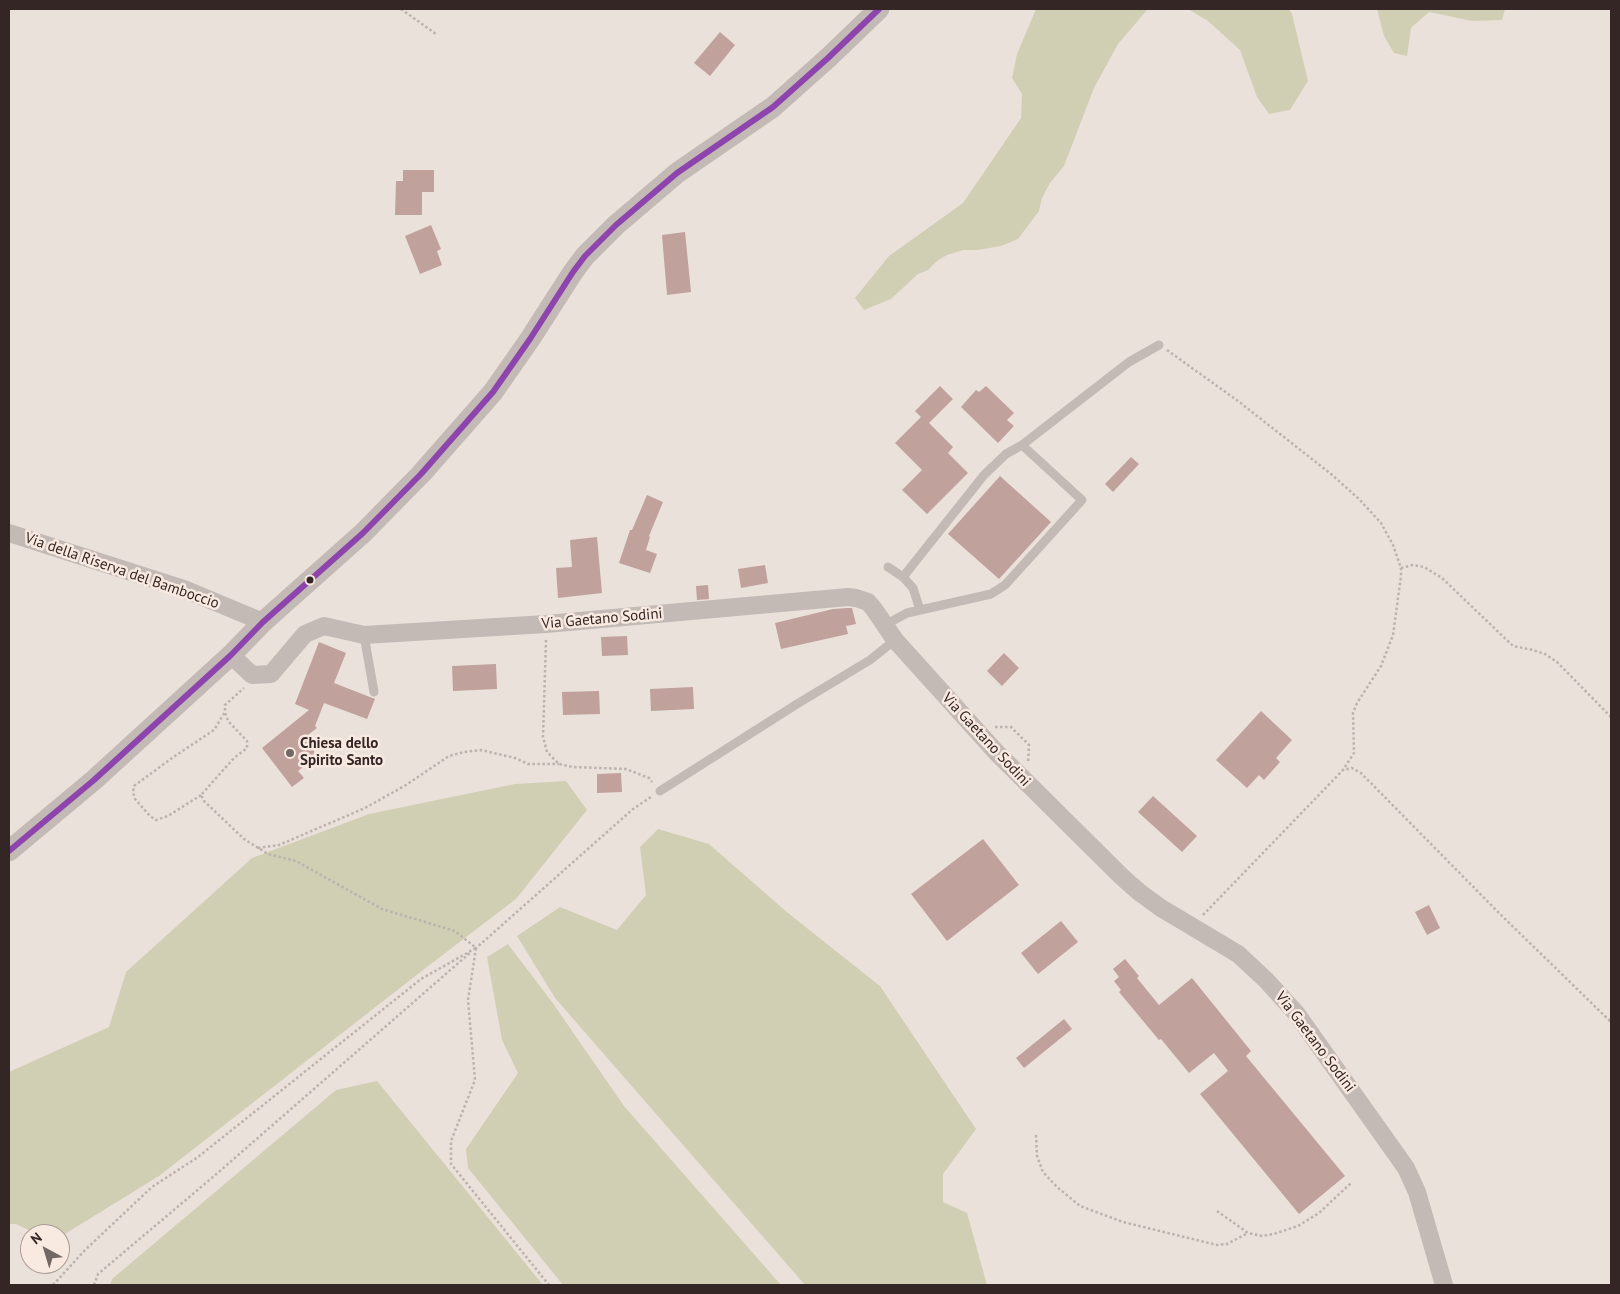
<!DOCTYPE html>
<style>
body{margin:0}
#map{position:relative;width:1620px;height:1294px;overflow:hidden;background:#ebe1db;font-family:"PT Sans",sans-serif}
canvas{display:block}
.frame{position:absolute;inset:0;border:10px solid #332624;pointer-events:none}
.north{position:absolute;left:20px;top:1224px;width:50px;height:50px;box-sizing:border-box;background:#f9eae1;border:1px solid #aa9c95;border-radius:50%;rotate:321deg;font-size:14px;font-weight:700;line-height:20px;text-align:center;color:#332624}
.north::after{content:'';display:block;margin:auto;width:18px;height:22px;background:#736764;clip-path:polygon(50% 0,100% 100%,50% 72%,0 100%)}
</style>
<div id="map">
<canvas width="1620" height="1294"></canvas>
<div class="frame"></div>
<div class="north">N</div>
</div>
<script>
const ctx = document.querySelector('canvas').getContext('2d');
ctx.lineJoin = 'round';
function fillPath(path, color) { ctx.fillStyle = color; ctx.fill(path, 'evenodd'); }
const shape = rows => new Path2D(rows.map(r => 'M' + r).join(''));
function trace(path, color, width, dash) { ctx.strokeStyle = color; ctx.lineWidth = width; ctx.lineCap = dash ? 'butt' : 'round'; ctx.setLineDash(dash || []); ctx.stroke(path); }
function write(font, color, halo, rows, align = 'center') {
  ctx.font = font + ' "PT Sans",sans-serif'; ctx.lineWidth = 5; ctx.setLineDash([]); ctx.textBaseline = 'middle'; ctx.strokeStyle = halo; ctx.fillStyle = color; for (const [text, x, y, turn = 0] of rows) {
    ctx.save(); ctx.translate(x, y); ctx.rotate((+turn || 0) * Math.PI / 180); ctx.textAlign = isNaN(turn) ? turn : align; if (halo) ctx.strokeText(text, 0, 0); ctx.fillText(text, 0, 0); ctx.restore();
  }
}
fillPath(shape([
 [1036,9,1148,9,1118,44,1094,88,1064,166,1050,183,1042,198,1039,211,1018,239,1001,246,978,250,963,250,947,255,937,261,928,270,918,274,891,299,864,310,855,298,889,256,963,203,1021,118,1022,94,1012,78,1017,54],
 [1188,9,1289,9,1292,14,1308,81,1290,110,1269,114,1257,97,1240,50,1208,21],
 [1377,9,1505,9,1502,20,1472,21,1429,12,1411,28,1407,56,1394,53,1384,36],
 [566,781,587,810,516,899,423,970,159,1176,60,1237,60,1234,37,1234,16,1224,9,1224,9,1072,109,1027,126,972,252,858,369,814,515,784],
 [658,829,709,844,788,913,880,986,976,1129,943,1174,943,1202,967,1213,987,1285,805,1285,555,998,517,936,560,907,617,930,646,895,640,847],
 [508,944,552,1002,624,1106,781,1285,563,1285,468,1168,466,1149,518,1073,502,1040,487,957],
 [377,1081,543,1285,110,1285,112,1279,336,1090]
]), '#d0cfb4');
fillPath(shape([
 [720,32,735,45,710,76,694,63],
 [403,170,434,170,434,192,422,192,422,215,395,215,396,181,403,181],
 [431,225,441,249,437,251,442,265,420,274,405,236],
 [685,232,691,292,667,295,662,235],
 [940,386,953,399,929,423,953,447,948,453,968,473,927,514,902,490,922,470,895,443,921,417,915,411],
 [986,386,1014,413,1007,420,1014,426,998,443,961,407,976,390,979,392],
 [1131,457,1139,464,1113,492,1105,484],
 [1000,476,1051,522,999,579,948,534],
 [647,495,663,502,649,536,650,537,646,550,657,554,650,573,619,563,630,530,632,530],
 [597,537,602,593,558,598,556,568,572,567,570,540],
 [765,565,768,583,741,588,738,569],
 [708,585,709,599,697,600,696,586],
 [848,608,852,608,856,624,846,626,848,634,781,649,775,623,833,609],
 [627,636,628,655,602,656,601,637],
 [319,642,346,653,334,683,375,699,367,719,324,703,315,726,317,728,308,735,315,744,313,759,298,771,304,778,292,787,262,748,309,710,295,704],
 [1004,653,1019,668,1002,686,987,671],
 [496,664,497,689,453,691,452,666],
 [693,687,694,709,651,711,650,689],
 [599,691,600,714,563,715,562,692],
 [1261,711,1292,740,1276,758,1280,762,1264,780,1259,775,1247,788,1216,760],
 [621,773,622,792,597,793,597,774],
 [1153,796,1197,836,1182,852,1138,812],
 [983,839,1019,885,947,941,911,894],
 [1429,905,1440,928,1427,935,1415,912],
 [1061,921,1078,942,1038,974,1021,953],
 [1125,959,1139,976,1137,978,1159,1005,1192,978,1251,1051,1246,1056,1345,1176,1299,1214,1200,1094,1228,1071,1214,1053,1189,1073,1161,1039,1159,1040,1119,992,1121,990,1114,981,1119,977,1113,969],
 [1064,1019,1072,1029,1024,1068,1016,1058]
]), '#c0a19c');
trace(shape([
 [401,9,436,34],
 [1167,350,1238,401,1331,474,1359,499,1381,523,1393,545,1401,568,1401,576,1393,635,1381,666,1357,703,1353,713,1354,753,1343,770],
 [1401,568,1413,565,1424,567,1442,578,1513,646,1533,650,1545,654,1557,662,1611,717],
 [546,640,543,737,547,752,559,764,573,767,626,769,649,778,652,782],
 [995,727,1011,727,1029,745,1028,763],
 [201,795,168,816,156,820,150,816,135,799,133,792,134,786,172,758,214,730,225,712],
 [258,848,279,845,365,808,406,785,449,756,464,752,481,750,515,758,528,764,559,764],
 [1203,915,1343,770,1352,768,1361,773,1499,913,1611,1022],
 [476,948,468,1000,475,1080,451,1141,451,1164,549,1285],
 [475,949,633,809,651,797],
 [1036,1135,1037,1156,1043,1172,1057,1187,1080,1206,1123,1222,1217,1245,1227,1244,1248,1233],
 [1217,1211,1248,1233,1262,1236,1274,1234,1298,1226,1319,1213,1351,1183],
 [53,1285,85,1250,152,1187,198,1157,421,979,476,948,455,931,382,909,296,861,268,854,244,839,204,801,201,795,234,758,247,748,247,741,228,721,225,712,225,705,244,688],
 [94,1285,98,1274,213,1177,471,952]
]), '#bcb2ad', 2.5, [2.5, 2.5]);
trace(shape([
 [888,567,903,577,913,588,920,610],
 [903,577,984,475,1006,454,1022,445,1129,362,1159,345],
 [885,625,907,613,991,594,1005,585,1082,500,1022,445],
 [364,635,374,692],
 [660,791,797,704,870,660,895,640]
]), '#c3b9b5', 9);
trace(shape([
 [9,533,184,589,263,622],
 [231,655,252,675,271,674,305,634,324,626,364,635,546,624,848,597,856,598,868,602,874,609,895,640,996,752,1121,876,1139,892,1161,908,1238,954,1266,980,1296,1013,1406,1168,1417,1192,1444,1285]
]), '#c3b9b5', 18);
trace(shape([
 [9,851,94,780,231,655,263,622,363,533,421,474,493,392,530,339,573,272,585,256,616,225,677,173,773,107,828,58,879,9]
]), '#c3b9b5', 21);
trace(shape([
 [9,851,94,780,231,655,263,622,363,533,421,474,493,392,530,339,573,272,585,256,616,225,677,173,773,107,828,58,879,9]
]), '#8e44ad', 6);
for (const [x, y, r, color] of [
 [310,580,4.5,"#332624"],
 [290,753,5,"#736764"]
]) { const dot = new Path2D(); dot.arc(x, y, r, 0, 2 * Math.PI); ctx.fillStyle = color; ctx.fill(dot); trace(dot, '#f9eae1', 2); }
write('15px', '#332624', '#f9eae1', [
 ["Via della Riserva del Bamboccio",122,571,19],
 ["Via Gaetano Sodini",602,619,-5],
 ["Via Gaetano Sodini",986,740,47],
 ["Via Gaetano Sodini",1315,1042,53]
]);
write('bold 15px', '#332624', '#f9eae1', [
 ["Chiesa dello",300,744],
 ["Spirito Santo",300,761]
], 'left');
</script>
